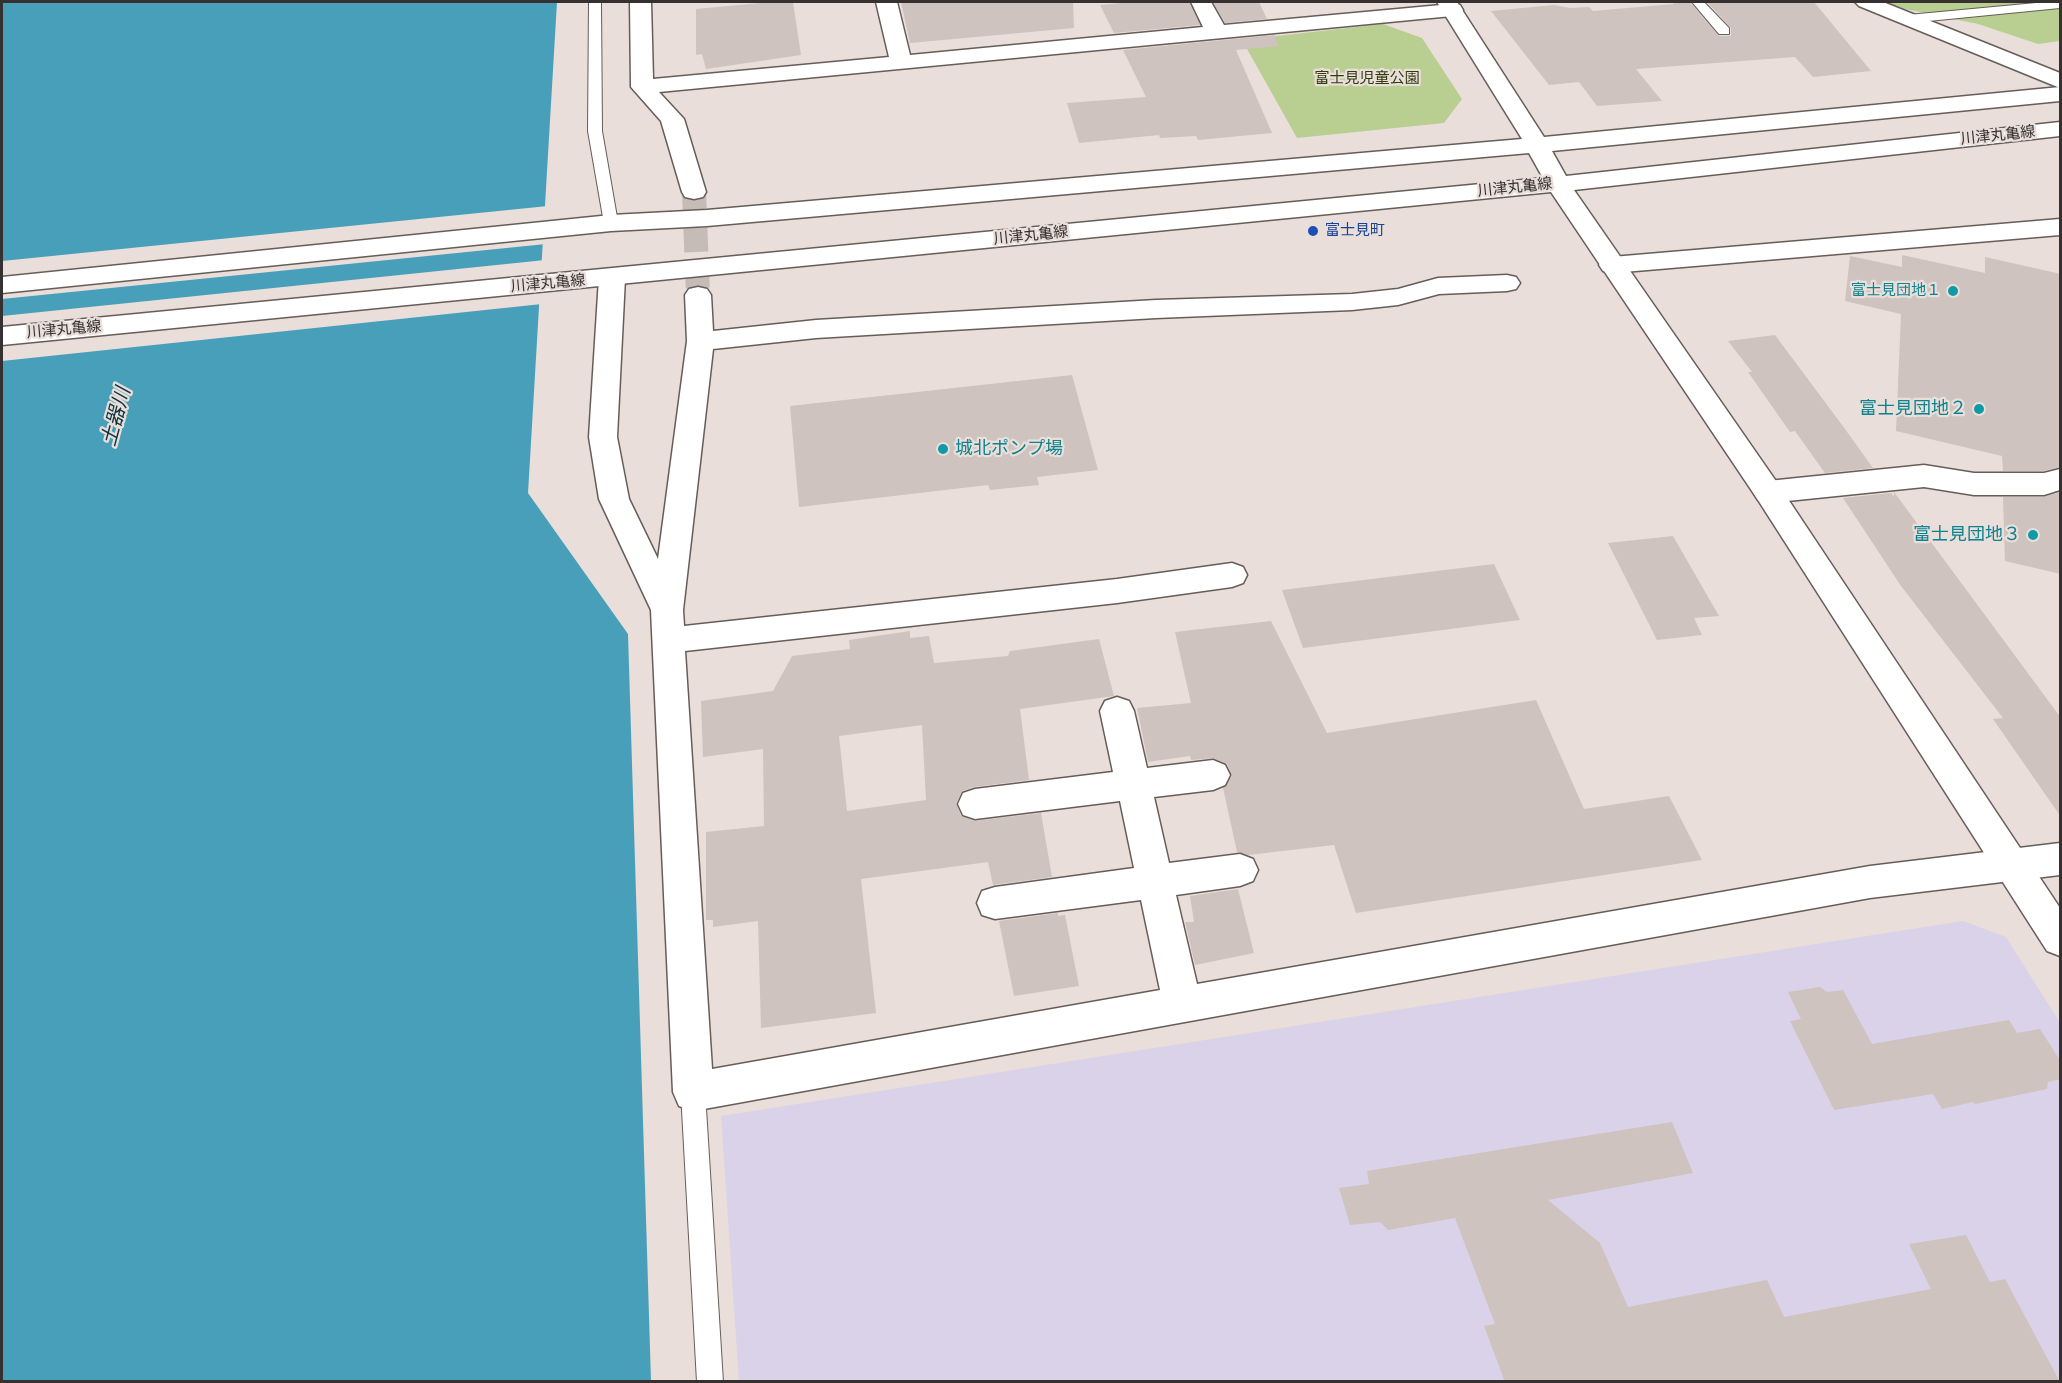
<!DOCTYPE html>
<meta charset="utf-8">
<style>
body{margin:0}
#map{position:relative;width:2062px;height:1383px;overflow:hidden;background:#e9ded9;font-family:"Varela Round",sans-serif}
canvas{display:block}
.frame{position:absolute;inset:0;border:3px solid #363130;pointer-events:none}
</style>
<div id="map">
<canvas width="2062" height="1383"></canvas>
<div class="frame"></div>
</div>
<script>
const ctx = document.querySelector('canvas').getContext('2d');
ctx.lineJoin = 'round';
function fillPath(path, color) { ctx.fillStyle = color; ctx.fill(path, 'evenodd'); }
const shape = rows => new Path2D(rows.map(r => 'M' + r).join(''));
function trace(path, color, width, dash) { ctx.strokeStyle = color; ctx.lineWidth = width; ctx.lineCap = dash ? 'butt' : 'round'; ctx.setLineDash(dash || []); ctx.stroke(path); }
function write(font, color, halo, rows, align = 'center') {
  ctx.font = font + ' "Varela Round","Noto Sans JP",sans-serif'; ctx.lineWidth = 4.5; ctx.setLineDash([]); ctx.textBaseline = 'middle'; ctx.strokeStyle = halo; ctx.fillStyle = color; for (const [text, x, y, turn = 0] of rows) {
    ctx.save(); ctx.translate(x, y); ctx.rotate((+turn || 0) * Math.PI / 180); ctx.textAlign = isNaN(turn) ? turn : align; if (halo) ctx.strokeText(text, 0, 0); ctx.fillText(text, 0, 0); ctx.restore();
  }
}
fillPath(shape([
 [1963,921,2006,937,2060,1023,2060,1381,739,1381,721,1116]
]), '#dad2e8');
fillPath(shape([
 [1886,2,2060,2,2060,41,2038,44,1978,24,1905,9],
 [1383,24,1422,38,1462,99,1444,123,1297,138,1242,40]
]), '#b9ce91');
fillPath(shape([
 [2,2,557,2,528,493,628,634,651,1381,2,1382]
]), '#489fb9');
fillPath(shape([
 [548,206,546,244,2,299,2,261],
 [545,260,542,304,2,361,2,316]
]), '#e9ded9');
fillPath(shape([
 [771,2,793,2,801,55,706,69,702,54,696,55,696,9],
 [901,2,1073,2,1074,28,910,43],
 [1132,2,1189,2,1200,25,1114,33,1100,5],
 [1213,2,1259,2,1267,19,1225,23],
 [1672,2,1690,2,1719,36,1731,36,1731,28,1707,2,1814,2,1871,71,1813,77,1795,57,1636,69,1662,101,1597,106,1579,82,1549,85,1491,11,1554,5,1570,8,1589,7,1593,11,1674,4],
 [1274,35,1279,46,1236,50,1272,133,1198,140,1196,136,1160,138,1159,135,1079,143,1067,103,1146,97,1123,50],
 [1902,255,1985,273,1985,257,2061,274,2061,467,2044,471,2003,471,2002,456,1896,431,1901,314,1845,301,1850,256,1902,267],
 [1775,335,1845,429,1873,468,1825,473,1795,431,1790,432,1748,372,1752,372,1728,341],
 [1072,375,1098,470,1037,477,1039,485,990,490,988,485,799,507,790,406],
 [1894,492,2061,718,2061,817,1993,719,2003,718,1901,586,1843,498,1891,493,1894,497],
 [2061,492,2061,574,2005,561,2003,497,2044,497],
 [1673,536,1719,616,1694,618,1702,635,1657,640,1608,543],
 [1494,564,1520,620,1303,648,1282,590],
 [1271,621,1327,733,1536,700,1584,809,1669,796,1702,860,1356,913,1334,845,1248,855,1237,852,1223,788,1232,776,1227,764,1213,758,1191,760,1190,756,1148,762,1137,708,1191,703,1175,632],
 [910,631,910,638,929,636,934,663,1008,656,1010,651,1099,639,1114,696,1020,709,1029,780,974,787,962,791,956,803,961,816,974,821,1041,813,1052,877,993,885,988,862,861,879,876,1013,761,1028,758,921,713,927,713,920,706,920,706,832,764,826,763,749,703,757,701,701,773,691,792,656,850,649,849,640],
 [922,725,926,800,847,811,839,736],
 [1238,889,1254,953,1195,965,1185,922,1194,922,1190,896],
 [1058,913,1058,916,1065,915,1079,986,1014,996,999,921],
 [1820,987,1827,992,1843,990,1872,1044,2009,1020,2017,1033,2040,1029,2061,1062,2061,1079,2048,1082,2047,1089,1975,1104,1973,1102,1942,1109,1933,1094,1834,1110,1790,1021,1801,1019,1788,992],
 [1672,1122,1693,1173,1548,1200,1600,1243,1628,1307,1767,1280,1784,1317,1931,1289,1909,1244,1966,1235,1990,1282,2005,1279,2060,1382,1505,1382,1484,1326,1495,1324,1455,1218,1388,1230,1380,1222,1350,1225,1339,1188,1369,1184,1367,1171]
]), '#cec3be');
trace(shape([
 [694,192,698,295]
]), '#c5bbb7', 24, [24, 12]);
const lane = shape([
 [589,2,601,2,602,131,618,223,611,228,604,223,588,131,589,2],
 [1692,2,1704,2,1729,28,1729,34,1719,34,1692,2],
 [2047,2,2060,2,2060,8,1908,23,1902,19,1908,15,2047,2],
 [693,1080,701,1084,705,1092,723,1382,697,1382,681,1092,685,1084,693,1080]
]);
const street = shape([
 [630,2,651,2,653,79,889,57,876,2,897,2,910,55,1203,27,1191,2,1211,2,1224,25,1452,4,1460,5,1463,10,1460,15,1452,16,659,92,684,119,706,192,703,197,694,199,685,197,682,192,661,121,631,87,630,2],
 [1855,2,1883,2,2060,73,2060,88,1859,6,1855,2],
 [2060,219,2060,235,1612,273,1603,271,1599,265,1603,259,1612,257,2060,219],
 [612,270,621,272,625,278,617,437,629,499,658,559,687,341,685,295,689,289,698,287,707,289,711,295,713,331,816,320,1156,300,1352,294,1398,289,1438,278,1507,275,1516,277,1520,283,1516,289,1507,291,1439,294,1398,305,1352,310,1156,318,816,338,713,349,683,610,684,626,1117,579,1232,563,1243,567,1247,575,1243,583,1232,587,1117,603,685,651,712,1069,1160,990,1141,900,995,919,982,915,977,903,982,891,995,887,1134,868,1120,801,975,819,963,815,958,804,963,793,975,789,1113,772,1100,711,1105,701,1117,697,1129,701,1134,711,1147,768,1213,760,1225,765,1230,775,1225,785,1213,790,1154,797,1169,863,1240,854,1253,859,1258,870,1253,881,1240,886,1176,895,1197,984,1870,866,2060,843,2060,875,1870,898,693,1111,679,1106,673,1092,651,610,599,499,589,437,599,278,603,272,612,270],
 [1924,465,1974,473,2044,473,2060,469,2060,490,2044,495,1974,495,1924,487,1768,503,1758,500,1753,492,1758,484,1768,481,1924,465]
]);
const secondary = shape([
 [1437,2,1457,2,1544,137,2060,87,2060,101,1552,151,1566,176,2060,122,2060,136,1574,190,1778,484,2060,908,2060,956,2047,951,1758,500,1551,192,2,345,2,327,1543,178,1529,153,707,226,611,231,2,293,2,277,611,215,707,210,1522,139,1437,2]
]);
trace(lane, '#665d59', 2);
trace(street, '#665d59', 3);
trace(secondary, '#665d59', 3);
fillPath(lane, '#fff');
fillPath(street, '#fff');
fillPath(secondary, '#fff');
for (const [x, y, r, color] of [
 [1313,231,6,"#1a4fb4"],
 [1953,291,6,"#0f9aa8"],
 [1979,409,6,"#0f9aa8"],
 [943,449,6,"#0f9aa8"],
 [2033,535,6,"#0f9aa8"]
]) { const dot = new Path2D(); dot.arc(x, y, r, 0, 2 * Math.PI); ctx.fillStyle = color; ctx.fill(dot); trace(dot, '#e9ded9', 2); }
write('15px', '#2f3c0b', '#e9ded9', [
 ["富士見児童公園",1367,79]
]);
write('15px', '#363130', '#e9ded9', [
 ["川津丸亀線",1998,136,-6],
 ["川津丸亀線",1515,188,-6],
 ["川津丸亀線",1031,236,-6],
 ["川津丸亀線",548,284,-5],
 ["川津丸亀線",64,330,-5]
]);
write('15px', '#164399', '#e9ded9', [
 ["富士見町",1325,231]
], 'left');
write('15px', '#0d838f', '#e9ded9', [
 ["富士見団地１",1941,291]
], 'right');
write('18px', '#0d838f', '#e9ded9', [
 ["富士見団地２",1967,409],
 ["城北ポンプ場",955,449,"left"],
 ["富士見団地３",2021,535]
], 'right');
write('italic 20px', '#0a343f', '#e9ded9', [
 ["土器川",117,417,-75]
]);
</script>
